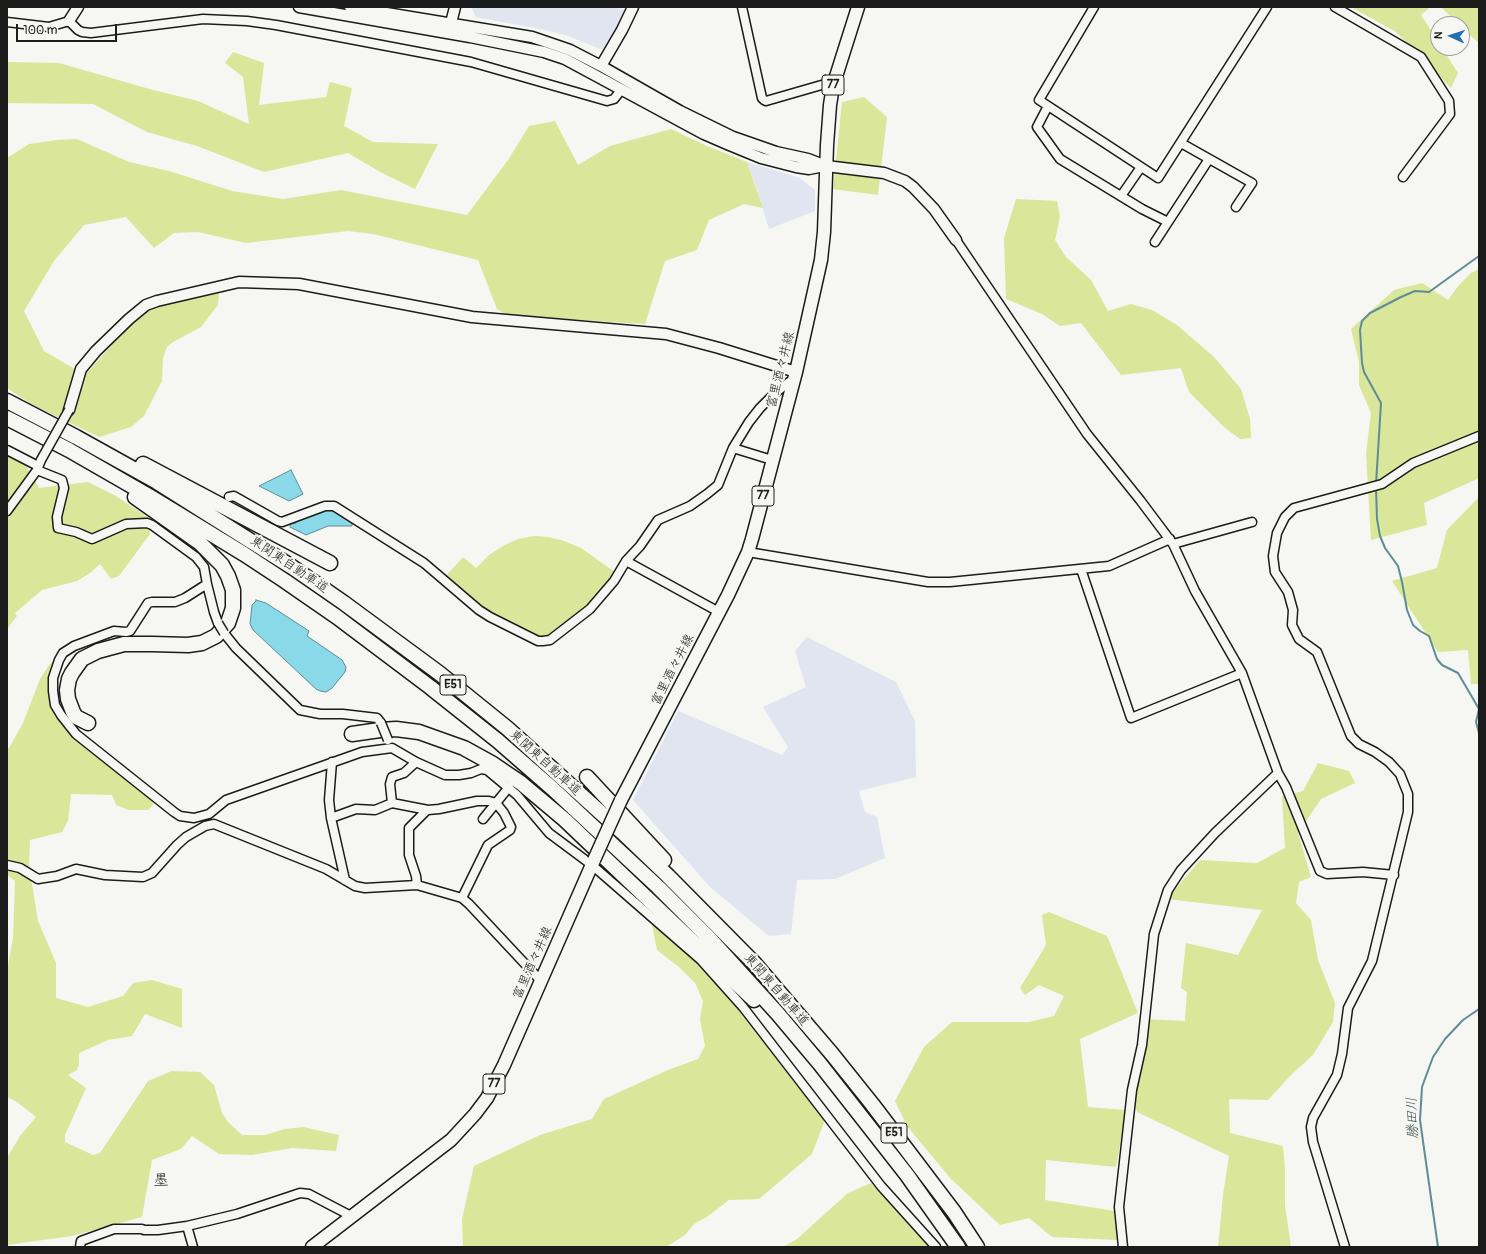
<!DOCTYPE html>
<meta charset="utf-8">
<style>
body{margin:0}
#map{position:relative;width:1486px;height:1254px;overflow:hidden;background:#f6f6f2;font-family:Pangolin,sans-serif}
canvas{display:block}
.frame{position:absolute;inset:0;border:8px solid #1c1c1c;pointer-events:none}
.north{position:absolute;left:1430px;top:16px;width:40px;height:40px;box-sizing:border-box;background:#f6f6f2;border:1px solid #9f9f9c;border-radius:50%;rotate:273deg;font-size:11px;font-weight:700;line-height:16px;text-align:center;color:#1c1c1c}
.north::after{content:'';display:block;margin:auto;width:14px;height:18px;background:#1f6fb2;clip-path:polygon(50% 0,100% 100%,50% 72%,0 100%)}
.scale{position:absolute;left:16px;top:24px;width:101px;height:18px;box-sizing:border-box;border:2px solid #1c1c1c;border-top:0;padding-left:5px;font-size:12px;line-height:14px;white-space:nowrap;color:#1c1c1c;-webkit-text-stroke:3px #f6f6f2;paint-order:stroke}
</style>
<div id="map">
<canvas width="1486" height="1254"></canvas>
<div class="frame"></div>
<div class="north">N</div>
<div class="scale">100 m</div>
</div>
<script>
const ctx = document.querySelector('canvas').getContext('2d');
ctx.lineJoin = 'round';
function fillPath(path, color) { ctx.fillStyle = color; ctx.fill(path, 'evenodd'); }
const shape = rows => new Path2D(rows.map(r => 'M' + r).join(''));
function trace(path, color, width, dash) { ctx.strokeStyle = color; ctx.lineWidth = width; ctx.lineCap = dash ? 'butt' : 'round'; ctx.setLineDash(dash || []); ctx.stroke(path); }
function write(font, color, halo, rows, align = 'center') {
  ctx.font = font + ' Pangolin,"Klee One",sans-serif'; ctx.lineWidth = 4; ctx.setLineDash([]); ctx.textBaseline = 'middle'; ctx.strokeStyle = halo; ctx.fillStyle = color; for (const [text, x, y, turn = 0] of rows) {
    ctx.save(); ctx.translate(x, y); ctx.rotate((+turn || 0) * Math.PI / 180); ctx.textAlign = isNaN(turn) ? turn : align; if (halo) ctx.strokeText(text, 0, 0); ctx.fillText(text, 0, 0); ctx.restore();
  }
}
fillPath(shape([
 [471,7,612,7,625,10,620,21,604,48,600,49,568,36,545,30,476,17],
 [747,162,800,178,815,190,815,211,769,229,756,186],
 [807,637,896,682,915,721,916,777,859,791,865,812,877,817,885,858,835,879,797,880,791,934,769,936,710,887,633,800,678,711,782,755,788,747,763,707,806,687,795,651]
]), '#e0e5f0');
fillPath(shape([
 [1351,7,1430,7,1421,15,1438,41,1438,48,1442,48,1458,73,1451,88,1396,32],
 [1441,7,1479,7,1479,43,1462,28,1462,24,1458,24],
 [233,52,264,63,259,105,326,97,330,82,352,88,344,126,373,142,438,144,415,189,382,173,348,153,264,172,197,146,147,132,93,104,7,103,7,62,59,63,153,90,198,101,249,124,243,77,225,63],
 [864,97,887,117,878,195,833,189,842,102],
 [555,121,578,165,610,146,671,129,707,146,747,162,763,208,744,204,709,220,697,250,665,261,645,324,508,316,497,309,478,260,373,234,348,231,246,243,198,232,174,233,154,248,126,217,84,225,54,261,24,311,44,351,85,375,139,314,161,306,219,293,218,305,201,327,173,342,167,347,163,358,162,381,144,416,131,427,99,437,33,405,7,388,7,158,29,144,57,140,77,139,129,162,169,171,232,191,283,199,341,190,467,215,508,160,529,126],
 [1016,199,1057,201,1060,217,1055,240,1066,257,1091,280,1108,311,1131,304,1152,310,1177,325,1214,357,1241,389,1250,419,1251,438,1240,439,1225,428,1189,392,1181,368,1121,375,1081,323,1060,326,1042,314,1006,299,1004,238],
 [1479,269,1479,480,1477,479,1424,503,1427,525,1371,540,1366,453,1371,413,1359,385,1359,362,1351,329,1394,290,1422,283,1448,300,1459,285,1471,273],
 [7,444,16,449,39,488,88,482,116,496,149,518,150,534,119,576,111,579,100,564,90,573,77,581,42,590,15,613,17,616,7,629],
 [1479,497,1479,684,1471,684,1468,650,1438,652,1392,581,1437,568,1447,530],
 [534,536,549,537,564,541,581,548,615,572,612,578,588,607,549,637,543,639,491,615,445,577,463,557,476,568,489,555,505,545,518,539],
 [55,659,58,716,152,798,153,805,148,810,129,810,116,805,112,795,71,794,68,821,62,832,30,840,29,865,38,921,56,963,56,998,88,1007,123,996,133,983,152,980,182,989,182,1028,145,1014,132,1036,108,1040,79,1053,79,1065,77,1070,68,1075,86,1088,65,1135,65,1142,93,1155,100,1153,148,1081,172,1071,200,1072,214,1085,222,1113,228,1122,242,1135,265,1135,285,1129,303,1127,339,1135,336,1151,292,1148,252,1155,219,1154,192,1136,181,1149,152,1160,142,1217,72,1236,7,1245,7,1158,20,1136,36,1117,17,1102,7,1097,7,971,13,938,15,881,7,875,7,749,9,748,23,723,40,679,49,665],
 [1318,763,1349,771,1355,783,1321,799,1298,833,1311,877,1299,882,1296,903,1311,920,1318,960,1335,1003,1333,1022,1313,1055,1292,1074,1268,1100,1229,1099,1230,1133,1283,1146,1285,1169,1285,1205,1291,1247,1218,1247,1223,1195,1229,1156,1137,1112,1133,1096,1145,1019,1185,1021,1187,992,1181,988,1186,943,1238,955,1262,910,1167,899,1200,860,1257,863,1285,848,1282,796,1303,791],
 [662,909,677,917,700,941,732,989,826,1117,812,1154,759,1199,729,1200,708,1216,694,1224,685,1235,666,1247,463,1247,462,1219,474,1166,540,1135,592,1119,604,1099,668,1070,698,1059,705,1046,700,1019,703,1001,695,983,679,967,657,950,650,915],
 [1049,912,1107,936,1138,1013,1080,1039,1088,1107,1126,1110,1116,1167,1046,1160,1045,1200,1121,1212,1118,1240,1052,1237,1029,1218,1000,1225,951,1179,907,1126,895,1101,924,1047,952,1022,1029,1022,1054,1016,1064,996,1039,985,1025,995,1020,988,1046,945,1042,915],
 [871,1183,929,1241,932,1247,783,1247,797,1239,848,1193]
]), '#dae699');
const water = shape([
 [291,470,303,494,289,501,259,486,291,470],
 [327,510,337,512,352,521,352,526,328,526,306,535,290,527,290,523,292,522,293,524,296,523,296,520,316,512,327,510],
 [256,600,266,603,309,631,307,636,342,660,346,667,345,672,332,688,326,692,320,691,316,689,253,630,250,624,252,605,256,601,256,600]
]);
fillPath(water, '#8ad9e8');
trace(water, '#5e8d96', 1);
trace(shape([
 [1376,484,1381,403,1364,372,1362,363,1360,330,1362,321,1370,313,1401,297,1415,291,1429,292,1479,256],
 [1376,488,1377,519,1380,536,1385,548,1398,566,1402,582,1407,610,1413,625,1420,631,1429,636,1437,659,1442,665,1458,673,1479,709,1476,722,1479,733],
 [1438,1247,1420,1120,1422,1087,1433,1057,1445,1039,1463,1020,1479,1009]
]), '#5e8d96', 2);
trace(shape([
 [191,552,216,515]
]), '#d5d5d2', 8, [8, 4]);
const minor = shape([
 [742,7,762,98,764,100,766,101,825,84,829,84,833,86],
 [1094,7,1039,100,1158,178,1267,7],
 [1335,7,1421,57,1449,101,1450,114,1403,177],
 [7,22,49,27,69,21,78,30,82,32,91,33,203,19,247,21,276,25,471,62,607,101,614,99,621,90],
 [1048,106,1037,127,1060,159,1142,209,1168,222],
 [1181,143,1252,183,1236,207],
 [1121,196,1141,167],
 [956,240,1087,434,1140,500,1173,544,1195,591,1242,673,1278,773,1286,787,1320,871,1327,874,1363,872,1394,875],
 [1155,242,1209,159],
 [733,448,772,460],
 [7,450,38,466],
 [37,470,62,480,64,488,57,517,58,528,76,532,92,539,126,524,147,523,152,525,196,557,204,567,207,584,185,598,175,602,152,602,148,603,130,631,126,632,114,631,74,646,63,653,59,660,53,678,53,691,55,705,61,715,76,734,174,812,180,816,194,818,209,814,226,800,362,752,392,748,416,762,445,775,459,775,471,773,481,769,487,770,517,795,549,833,592,865,701,960,743,1007,881,1186,936,1247],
 [229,497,234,496,278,521,282,522,325,506,334,506,424,563,479,610,490,617,538,641,543,641,550,640,590,609,614,581,626,561,640,546,658,520,690,506,707,494,718,485,733,448,749,422,760,408,773,395,789,382,794,382],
 [7,511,37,470,41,460],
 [1173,544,1252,522],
 [748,552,928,582,950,582,1109,566,1170,539],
 [626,561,719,612],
 [1081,569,1131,718,1242,673],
 [207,584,214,612,218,623],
 [224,633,236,648,300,710,320,714,343,714,377,718,381,723],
 [332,762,329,800,331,818,345,880],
 [392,803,390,784,392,777,404,773,416,762],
 [331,818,356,809,375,810,392,803,428,810,439,809,477,801,489,801,496,803,504,813,511,827,510,830,488,845,462,898],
 [483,819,509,787],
 [7,865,20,868,38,879,57,876,76,869,105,875,143,877,152,873,177,845,186,837,205,826,214,824,326,869,355,886,365,888,417,885,462,898,469,904,541,981],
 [417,885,416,876,409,855,409,828,427,810],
 [187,1226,193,1247],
 [80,1247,81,1241,114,1229,142,1229,144,1230,158,1230,187,1226,237,1214,300,1193,309,1194,353,1217],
 [1123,1247,1119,1207,1132,1090,1142,1045,1154,934,1168,890,1181,870,1215,833,1278,773],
 [1345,1247,1313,1142,1311,1127,1313,1118,1337,1075,1342,1054,1348,1008,1372,961,1408,812,1408,794,1400,774,1389,762,1375,752,1359,744,1351,736,1317,652,1299,639,1292,625,1293,610,1288,592,1275,572,1273,556,1277,533,1285,517,1294,508,1382,484,1413,463,1479,436]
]);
const tertiary = shape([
 [299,7,470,37,544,52,565,59,704,134,727,144,761,158,796,167,809,169,824,166],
 [350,7,532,37,570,50,601,66,680,111,733,137,776,152,808,159,826,166,884,173,905,181,913,187,934,209,956,240],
 [69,21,78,7],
 [446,28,451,23,455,7],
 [601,66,622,30,633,7],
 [69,410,81,369,96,351,129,319,146,305,157,301,239,282,299,284,472,317,666,334,719,348,796,372]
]);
const primary = shape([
 [621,800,728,595,748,552,752,539,796,372,821,260,824,232,827,145,830,105,833,86,858,7],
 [312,1247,451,1140,475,1114,487,1098,504,1065,594,860]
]);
const motorway = shape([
 [7,401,76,437,157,482,292,567,344,603,439,673,507,728,622,832,668,876,755,964,832,1054,872,1104,954,1212,977,1247],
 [7,418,69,450,149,496,244,554,285,581,337,617,430,687,498,741,553,789,658,887,710,939,778,1014,820,1064,907,1175,958,1247],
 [143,464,330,563],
 [88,723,76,717,73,712,68,699,67,690,69,679,72,673,82,659,98,651,124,644,152,644,188,645,202,643,216,636,228,623,233,608,233,590,228,576,222,565,200,543,135,497],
 [352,734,380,730,396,729,419,732,464,748,493,764,521,783,565,820,754,1000],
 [587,777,664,860]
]);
trace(minor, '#1c1c1c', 11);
trace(tertiary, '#1c1c1c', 13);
trace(primary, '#1c1c1c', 15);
trace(motorway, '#1c1c1c', 17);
trace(minor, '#f6f6f2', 8);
trace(tertiary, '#f6f6f2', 10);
trace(primary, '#f6f6f2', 12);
trace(motorway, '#f6f6f2', 14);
const minorBridge = shape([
 [41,460,69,410],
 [218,623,224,633],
 [381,723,388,740]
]);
const primaryBridge = shape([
 [594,860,621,800]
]);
trace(minorBridge, '#1c1c1c', 11, []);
trace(primaryBridge, '#1c1c1c', 15, []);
trace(minorBridge, '#f6f6f2', 8);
trace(primaryBridge, '#f6f6f2', 12);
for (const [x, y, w] of [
 [833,85,22],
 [763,496,22],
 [453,685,26],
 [494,1084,22],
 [894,1133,26]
]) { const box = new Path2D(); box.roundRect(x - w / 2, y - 10, w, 20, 3); ctx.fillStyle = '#f6f6f2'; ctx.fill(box); trace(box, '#1c1c1c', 1); }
write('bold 12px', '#1c1c1c', null, [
 ["77",833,85],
 ["77",763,496],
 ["E51",453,685],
 ["77",494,1084],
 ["E51",894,1133]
]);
write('13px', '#1c1c1c', '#f6f6f2', [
 ["富里酒々井線",781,370,-76],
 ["東関東自動車道",289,565,34],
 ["富里酒々井線",673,670,-63],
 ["東関東自動車道",545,763,42],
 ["富里酒々井線",533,963,-66],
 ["東関東自動車道",776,990,49]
]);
write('italic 14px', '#3d5559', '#f6f6f2', [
 ["勝田川",1413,1118,-92]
]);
write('15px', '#1c1c1c', '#f6f6f2', [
 ["墨",161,1181]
]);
</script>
